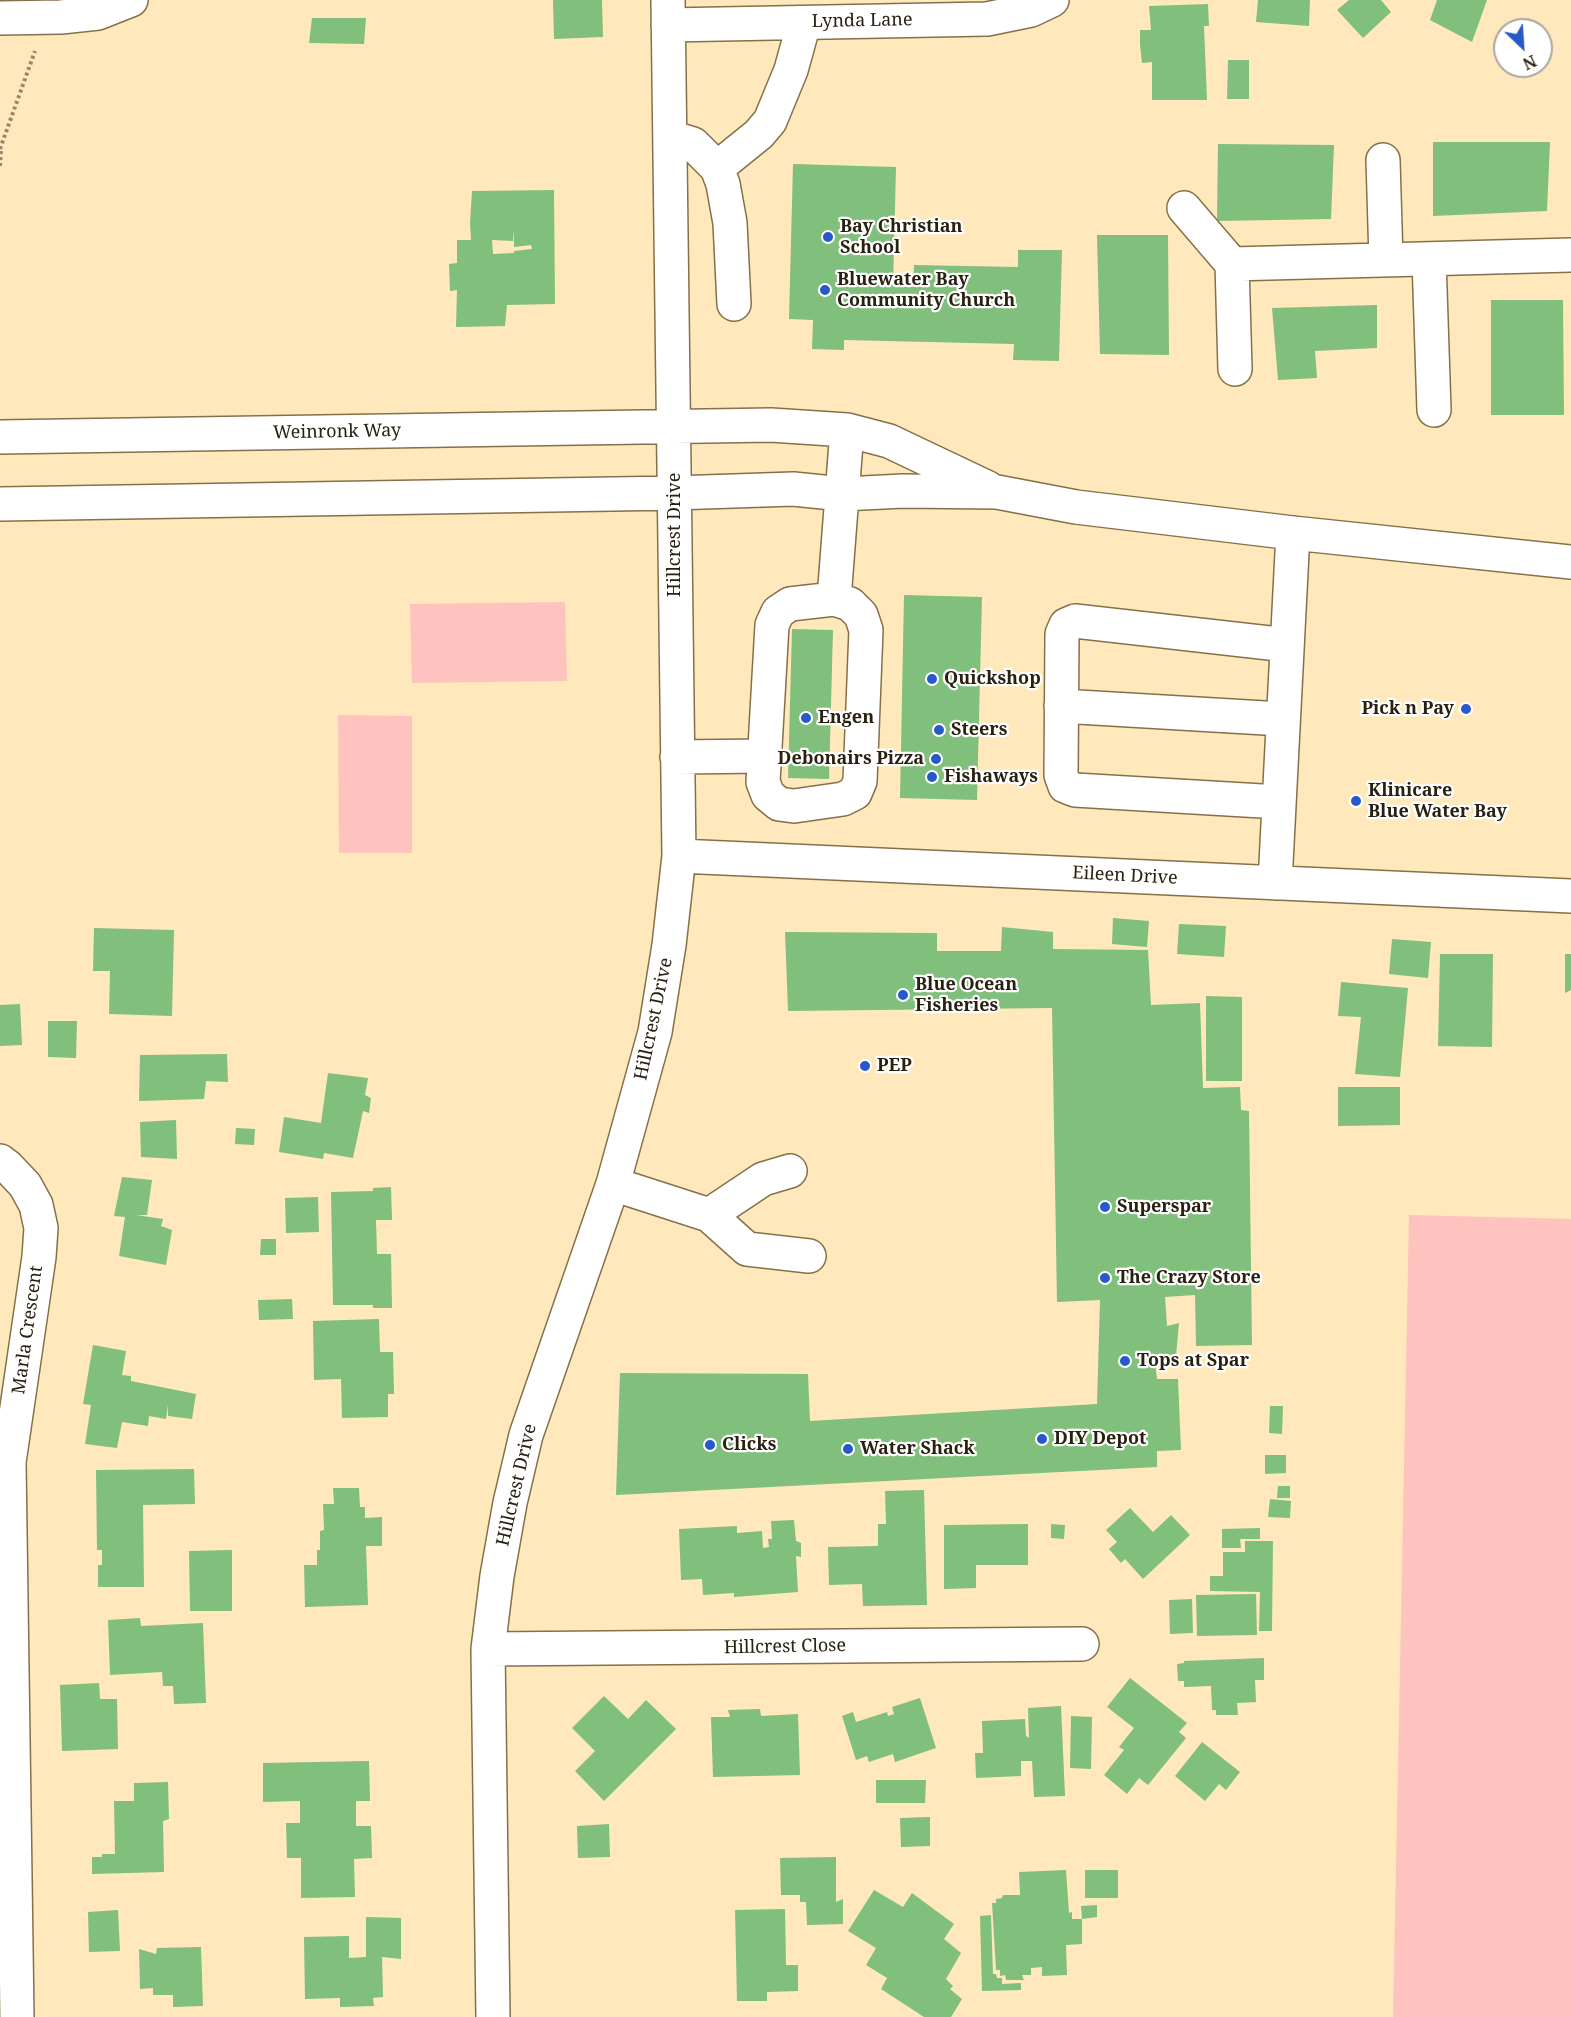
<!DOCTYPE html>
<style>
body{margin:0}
#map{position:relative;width:1571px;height:2017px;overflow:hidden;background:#ffe8bc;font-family:"Noto Serif",serif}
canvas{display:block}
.north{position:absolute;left:1493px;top:18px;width:60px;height:60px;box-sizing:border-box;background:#fff;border:2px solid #a9a69f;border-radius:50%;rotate:155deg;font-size:16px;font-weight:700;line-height:24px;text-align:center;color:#292110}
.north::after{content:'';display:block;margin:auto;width:21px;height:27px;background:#2859c8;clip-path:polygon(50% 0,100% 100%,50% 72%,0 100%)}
</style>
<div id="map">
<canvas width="1571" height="2017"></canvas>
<div class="north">N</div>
</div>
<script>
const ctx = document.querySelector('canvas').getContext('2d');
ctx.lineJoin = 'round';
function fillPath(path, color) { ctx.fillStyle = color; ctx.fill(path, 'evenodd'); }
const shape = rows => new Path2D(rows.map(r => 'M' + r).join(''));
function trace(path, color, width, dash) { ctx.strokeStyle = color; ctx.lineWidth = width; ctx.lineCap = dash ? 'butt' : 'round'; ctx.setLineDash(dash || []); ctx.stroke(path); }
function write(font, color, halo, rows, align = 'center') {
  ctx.font = font + ' "Noto Serif",serif'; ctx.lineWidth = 4.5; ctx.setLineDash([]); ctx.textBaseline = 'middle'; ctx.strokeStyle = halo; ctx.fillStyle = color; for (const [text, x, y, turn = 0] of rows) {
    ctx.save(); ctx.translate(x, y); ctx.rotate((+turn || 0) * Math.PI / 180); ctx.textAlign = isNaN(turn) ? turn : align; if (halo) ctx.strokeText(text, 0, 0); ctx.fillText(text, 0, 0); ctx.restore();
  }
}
fillPath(shape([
 [565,602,567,681,412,683,410,604],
 [338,715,412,716,412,853,339,853],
 [1409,1215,1571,1219,1571,2017,1393,2017]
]), '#fec3bf');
fillPath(shape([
 [553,0,602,0,603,37,554,39],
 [1258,0,1310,0,1309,26,1256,22],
 [1349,0,1381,0,1391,12,1363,38,1337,10],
 [1437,0,1487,0,1472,42,1430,20],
 [1208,4,1209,26,1204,26,1207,100,1152,100,1152,62,1142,63,1140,45,1140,30,1151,30,1149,6],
 [312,18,366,18,364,44,309,43],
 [1228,60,1249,60,1249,99,1227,99],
 [1433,142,1550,142,1547,211,1433,216],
 [1218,144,1334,145,1331,219,1217,221],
 [793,164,896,167,893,287,913,287,914,265,1018,267,1018,250,1062,250,1059,361,1013,360,1014,344,844,340,844,350,812,349,813,320,789,319],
 [554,190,555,304,507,305,505,326,456,327,457,290,450,291,449,264,457,263,457,240,471,240,470,223,472,191],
 [514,230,514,247,531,245,532,249,514,251,514,253,493,254,492,240,513,241],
 [1097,235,1168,235,1169,355,1100,354],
 [1491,300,1563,300,1564,415,1491,415],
 [1377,305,1377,348,1315,351,1317,378,1278,380,1272,308],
 [904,595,982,597,977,800,900,798],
 [792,629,833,630,829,779,788,778],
 [1113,918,1149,921,1147,947,1112,944],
 [1179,924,1226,926,1224,957,1177,954],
 [1002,927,1053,932,1053,949,1148,950,1151,1005,1200,1003,1203,1088,1240,1087,1241,1110,1249,1111,1252,1345,1196,1346,1195,1295,1165,1297,1167,1326,1179,1323,1176,1356,1154,1355,1157,1379,1178,1379,1181,1450,1157,1451,1157,1467,616,1495,620,1373,808,1374,810,1421,1097,1404,1100,1300,1057,1302,1052,1008,788,1011,785,932,937,933,937,951,1001,951],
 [94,928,174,930,172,1016,109,1014,110,971,93,971],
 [1392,939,1431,942,1428,978,1389,974],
 [1440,954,1493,954,1492,1047,1438,1046],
 [1565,954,1571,954,1571,990,1565,993],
 [1341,982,1408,988,1400,1077,1355,1074,1361,1017,1338,1016],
 [1206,996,1242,997,1242,1081,1206,1081],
 [20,1004,22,1045,0,1046,0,1005],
 [48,1021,77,1021,76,1058,48,1057],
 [227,1054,228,1082,206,1081,204,1099,139,1101,140,1055],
 [328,1073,368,1078,365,1095,371,1098,369,1113,363,1111,353,1158,324,1153,323,1159,279,1152,284,1117,321,1123],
 [1338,1087,1400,1087,1400,1125,1338,1126],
 [176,1120,177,1159,141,1157,140,1122],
 [236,1128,255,1129,254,1145,235,1144],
 [122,1177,152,1180,147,1215,136,1215,163,1219,161,1226,172,1230,166,1265,119,1256,125,1217,114,1216],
 [391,1187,392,1220,376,1220,377,1254,391,1254,392,1308,373,1308,373,1305,333,1305,331,1192,373,1191,373,1188],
 [318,1197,319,1232,286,1233,285,1198],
 [261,1239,276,1239,276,1255,260,1255],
 [292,1299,293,1319,259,1320,258,1300],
 [379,1319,380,1352,393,1352,394,1394,388,1394,388,1417,342,1418,341,1379,314,1380,313,1321],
 [93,1345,126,1351,122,1375,131,1376,131,1381,196,1394,192,1419,168,1416,168,1405,166,1419,149,1416,148,1426,122,1422,117,1448,85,1444,91,1405,83,1404],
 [1270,1406,1283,1406,1282,1434,1269,1433],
 [1265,1455,1286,1455,1286,1473,1265,1474],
 [194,1469,195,1504,143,1505,144,1587,98,1587,98,1565,102,1565,102,1550,97,1550,96,1470],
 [1278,1486,1290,1486,1290,1498,1277,1498],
 [333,1488,359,1488,360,1507,365,1507,365,1518,382,1517,382,1546,366,1546,368,1605,305,1607,304,1565,317,1565,317,1550,320,1550,320,1531,324,1530,323,1504,334,1504],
 [924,1490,927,1605,863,1606,862,1584,829,1585,828,1547,878,1546,878,1524,886,1524,885,1491],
 [1270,1499,1291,1501,1290,1518,1268,1517],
 [1130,1508,1153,1532,1171,1515,1190,1535,1143,1579,1125,1559,1121,1563,1109,1549,1117,1542,1106,1530],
 [794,1520,796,1541,801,1543,801,1557,796,1556,798,1592,734,1597,734,1593,703,1595,702,1579,681,1580,679,1529,737,1526,737,1533,762,1531,763,1548,769,1547,768,1539,772,1539,771,1521],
 [1028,1524,1028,1565,976,1565,976,1588,944,1589,944,1525],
 [1051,1524,1065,1525,1064,1539,1051,1538],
 [1260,1528,1260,1539,1240,1539,1241,1548,1222,1548,1222,1529],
 [1245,1541,1273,1541,1272,1631,1259,1631,1260,1592,1210,1591,1210,1576,1223,1576,1223,1552,1245,1552],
 [232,1550,232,1611,190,1611,189,1551],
 [1256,1594,1257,1635,1197,1636,1196,1595],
 [1192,1599,1193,1633,1170,1634,1169,1600],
 [140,1618,141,1626,203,1623,206,1703,174,1704,173,1686,163,1686,162,1672,110,1675,108,1620],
 [1264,1658,1264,1680,1255,1680,1256,1702,1237,1703,1238,1715,1216,1715,1216,1710,1212,1710,1211,1686,1184,1687,1184,1681,1178,1681,1177,1664,1184,1663,1184,1661],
 [1130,1678,1187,1723,1179,1732,1186,1738,1148,1785,1139,1778,1127,1794,1104,1775,1124,1750,1119,1747,1134,1728,1107,1707],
 [99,1683,100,1699,117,1699,118,1749,62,1751,60,1685],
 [604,1696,628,1719,646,1700,676,1729,604,1801,575,1771,595,1751,572,1728],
 [920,1698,936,1748,895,1762,893,1754,869,1762,867,1756,856,1760,842,1716,853,1712,856,1722,887,1712,888,1716,894,1714,892,1707],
 [1061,1706,1065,1796,1034,1797,1032,1761,1021,1761,1021,1776,976,1778,975,1753,983,1753,982,1721,1025,1719,1026,1736,1029,1738,1028,1708],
 [760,1709,761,1716,798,1714,800,1775,713,1777,711,1717,730,1717,728,1710],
 [1071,1716,1092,1717,1091,1769,1070,1768],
 [1202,1742,1240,1772,1226,1790,1219,1784,1205,1801,1175,1776],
 [369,1761,370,1801,356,1801,356,1826,371,1826,372,1858,354,1859,355,1897,301,1898,301,1858,287,1858,286,1823,300,1823,300,1801,263,1802,263,1763],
 [876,1780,926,1780,925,1803,876,1803],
 [168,1782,169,1819,163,1821,164,1872,92,1874,92,1857,102,1857,102,1854,115,1854,114,1801,134,1801,134,1783],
 [930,1817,930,1846,901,1847,900,1818],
 [609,1824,610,1857,578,1858,577,1826],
 [836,1857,836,1902,843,1899,843,1924,807,1925,806,1902,800,1902,800,1895,781,1895,780,1858],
 [1066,1870,1069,1913,1072,1912,1072,1919,1082,1919,1081,1906,1097,1905,1097,1917,1082,1919,1082,1944,1066,1945,1067,1975,1042,1976,1042,1967,1031,1968,1031,1975,1022,1975,1024,1980,1006,1980,1005,1975,1000,1976,1000,1970,996,1970,992,1903,996,1903,996,1899,1002,1898,1003,1895,1020,1895,1019,1872],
 [1085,1870,1118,1870,1118,1898,1085,1898],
 [874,1890,903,1907,912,1893,954,1924,944,1939,961,1953,946,1979,953,1986,950,1989,962,1999,951,2017,924,2017,881,1989,887,1978,866,1965,876,1948,848,1931],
 [785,1909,786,1965,798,1965,798,1991,767,1992,767,2001,737,2001,735,1910],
 [118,1910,120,1951,89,1952,88,1912],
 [991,1915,993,1974,996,1974,997,1978,1002,1978,1002,1984,1021,1983,1021,1990,982,1991,980,1916],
 [366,1917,401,1918,401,1959,382,1957,383,1997,373,1998,374,2006,340,2007,340,1998,305,1999,304,1937,349,1936,349,1958,366,1957],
 [201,1947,203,2006,173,2007,173,1995,153,1995,153,1988,140,1989,139,1949,156,1954,157,1948]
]), '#80bf7c');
const minor = shape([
 [0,18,61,17,98,13,131,0],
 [668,25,987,19,1031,10,1052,0],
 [670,137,693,144,717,168,723,184,730,223,734,304],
 [1383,160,1386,260],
 [717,168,759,134,770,121,791,70,804,23],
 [1184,208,1232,264,1571,255],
 [1429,259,1434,410],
 [1232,264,1235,369],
 [0,437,771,425,847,430,889,441,988,488],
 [0,504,674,493,793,489,843,494,903,491,997,492,1076,507,1293,533,1571,562],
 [834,599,850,604,861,615,866,630,860,781,855,793,843,799,794,806,779,804,768,795,763,782,772,625,778,612,790,604,834,599],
 [834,599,847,430],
 [1061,706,1282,719],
 [677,757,765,756],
 [1279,802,1075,790,1065,786,1061,775,1062,634,1066,625,1075,621,1287,645],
 [679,856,1571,896],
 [1275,883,1293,533],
 [0,1161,8,1167,25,1185,36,1205,41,1228,39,1257,9,1462,17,2017],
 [613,1184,709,1215,747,1249,809,1256],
 [709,1215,763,1179,790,1171],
 [488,1649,1082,1644],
 [493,2017,488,1649,497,1576,510,1503,526,1435,613,1184,655,1032,669,945,679,856,668,0]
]);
trace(minor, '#857048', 36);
trace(shape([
 [0,149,35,51],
 [0,166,1,149]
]), '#968768', 4, [3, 3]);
trace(minor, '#fff', 33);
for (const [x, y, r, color] of [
 [828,237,6,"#2859c8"],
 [825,290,6,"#2859c8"],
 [932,679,6,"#2859c8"],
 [1466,709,6,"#2859c8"],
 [806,718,6,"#2859c8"],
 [939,730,6,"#2859c8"],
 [936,759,6,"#2859c8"],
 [932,777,6,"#2859c8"],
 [1356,801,6,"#2859c8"],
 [903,995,6,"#2859c8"],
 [865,1066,6,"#2859c8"],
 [1105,1207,6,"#2859c8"],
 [1105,1278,6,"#2859c8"],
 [1125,1361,6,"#2859c8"],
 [1042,1439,6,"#2859c8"],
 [710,1445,6,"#2859c8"],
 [848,1449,6,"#2859c8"]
]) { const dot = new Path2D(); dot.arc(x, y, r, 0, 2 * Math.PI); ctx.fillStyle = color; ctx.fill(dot); trace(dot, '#fff', 2); }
write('18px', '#292110', '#fff', [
 ["Lynda Lane",862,21,-1],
 ["Weinronk Way",337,432,-1],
 ["Hillcrest Drive",675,535,-90],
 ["Eileen Drive",1125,876,3],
 ["Hillcrest Drive",654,1019,-78],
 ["Marla Crescent",28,1330,-82],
 ["Hillcrest Drive",517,1485,-77],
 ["Hillcrest Close",785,1647,-1]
]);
write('bold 18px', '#292110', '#fff', [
 ["Bay Christian",840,227],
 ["School",840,248],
 ["Bluewater Bay",837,280],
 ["Community Church",837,301],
 ["Quickshop",944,679],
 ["Pick n Pay",1454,709,"right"],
 ["Engen",818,718],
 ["Steers",951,730],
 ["Debonairs Pizza",924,759,"right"],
 ["Fishaways",944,777],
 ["Klinicare",1368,791],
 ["Blue Water Bay",1368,812],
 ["Blue Ocean",915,985],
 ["Fisheries",915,1006],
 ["PEP",877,1066],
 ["Superspar",1117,1207],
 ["The Crazy Store",1117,1278],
 ["Tops at Spar",1137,1361],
 ["DIY Depot",1054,1439],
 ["Clicks",722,1445],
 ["Water Shack",860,1449]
], 'left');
</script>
